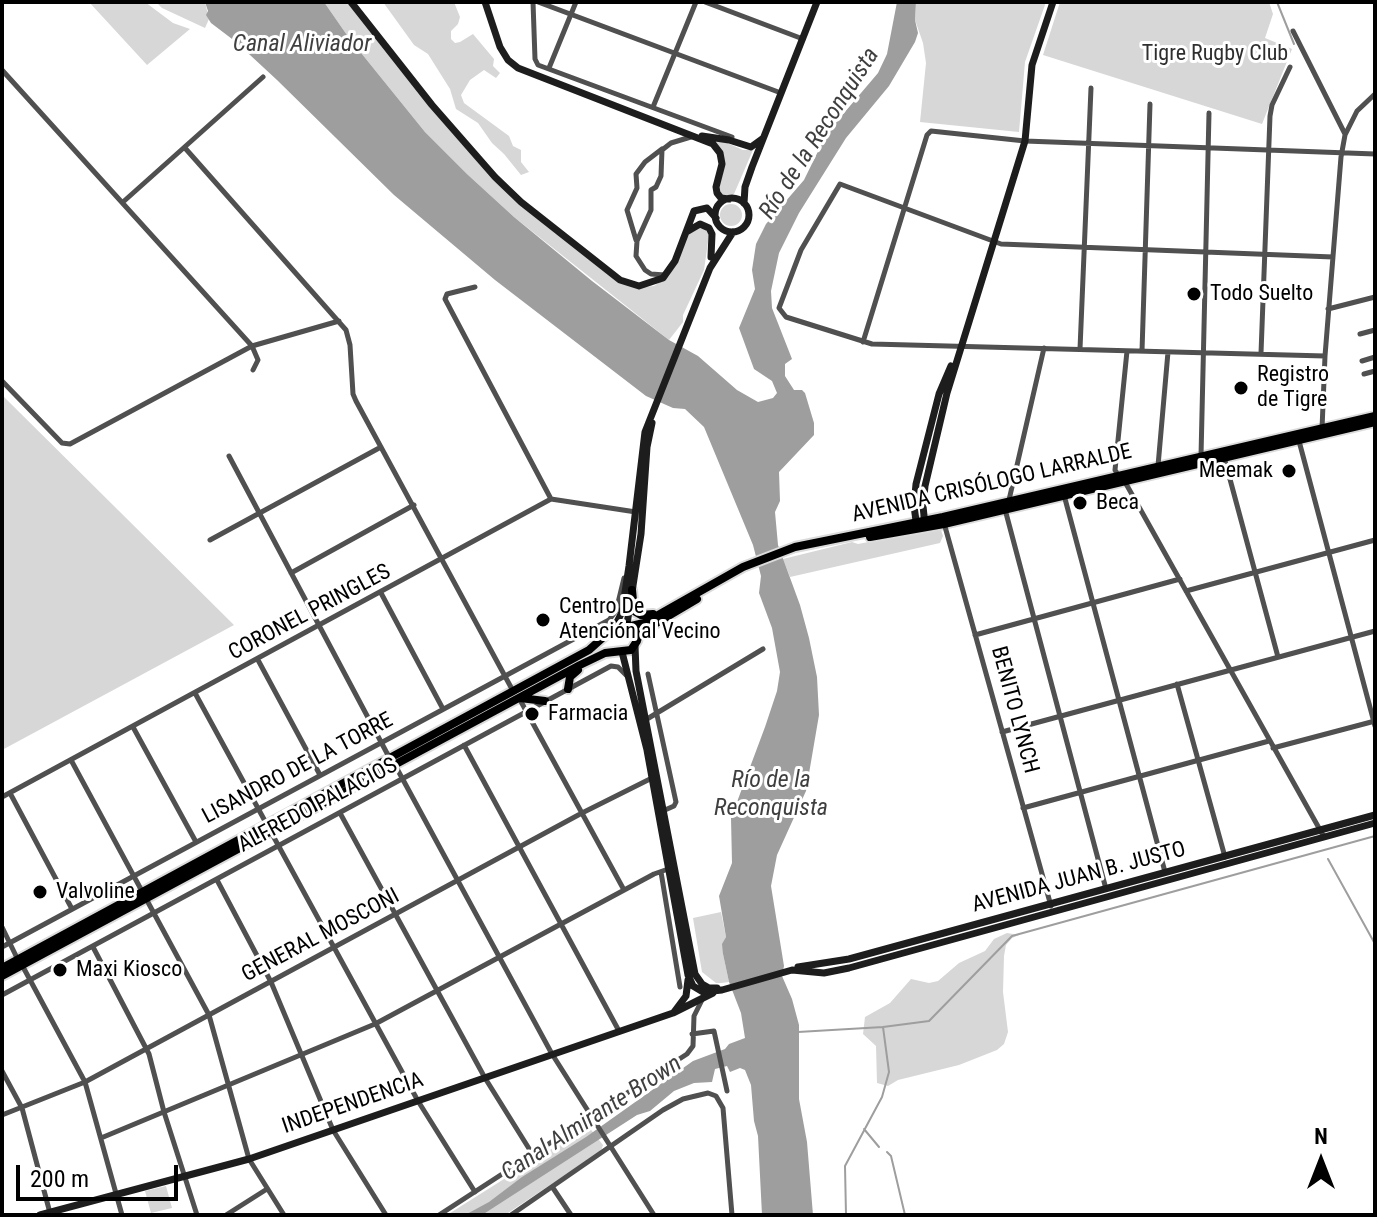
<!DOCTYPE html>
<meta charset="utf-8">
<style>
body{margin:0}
#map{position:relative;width:1377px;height:1217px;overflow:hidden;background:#fff;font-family:"Roboto Condensed",sans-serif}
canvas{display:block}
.frame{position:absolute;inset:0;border:4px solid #000;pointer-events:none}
.north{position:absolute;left:1281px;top:1121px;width:80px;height:80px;-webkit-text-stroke:6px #fff;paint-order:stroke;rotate:0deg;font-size:22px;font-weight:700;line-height:32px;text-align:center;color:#000}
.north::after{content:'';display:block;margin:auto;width:28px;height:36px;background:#000;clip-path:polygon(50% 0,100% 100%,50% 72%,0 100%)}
.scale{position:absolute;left:16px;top:1165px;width:162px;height:36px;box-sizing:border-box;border:4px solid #000;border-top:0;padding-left:10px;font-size:24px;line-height:28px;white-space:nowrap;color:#000;-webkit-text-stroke:6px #fff;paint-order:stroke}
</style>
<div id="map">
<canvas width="1377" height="1217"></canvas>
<div class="frame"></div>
<div class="north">N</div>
<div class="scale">200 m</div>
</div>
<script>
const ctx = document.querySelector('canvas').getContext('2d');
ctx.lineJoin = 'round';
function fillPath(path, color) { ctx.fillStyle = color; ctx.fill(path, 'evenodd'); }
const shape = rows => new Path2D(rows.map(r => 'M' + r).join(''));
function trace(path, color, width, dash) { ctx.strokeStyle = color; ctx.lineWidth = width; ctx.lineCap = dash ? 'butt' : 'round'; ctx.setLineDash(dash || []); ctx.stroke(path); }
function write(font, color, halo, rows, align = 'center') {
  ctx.font = font + ' "Roboto Condensed",sans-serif'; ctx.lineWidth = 6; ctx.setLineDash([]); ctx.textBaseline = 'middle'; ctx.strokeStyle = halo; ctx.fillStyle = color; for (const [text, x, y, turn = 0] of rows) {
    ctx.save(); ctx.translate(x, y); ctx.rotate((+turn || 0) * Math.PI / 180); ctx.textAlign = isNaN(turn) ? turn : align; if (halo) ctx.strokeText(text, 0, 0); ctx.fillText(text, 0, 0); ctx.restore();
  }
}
fillPath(shape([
 [89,2,145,2,173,23,190,29,147,65],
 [156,2,205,2,209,19,205,28,162,8],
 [324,2,348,2,512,198,635,288,654,286,669,276,689,233,695,227,705,229,709,235,704,270,683,315,683,322,669,340,514,217,467,174,425,132,349,38],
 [383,2,454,2,460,17,458,24,451,31,451,39,455,43,460,42,473,34,494,59,493,66,500,73,496,78,484,70,470,80,461,95,464,103,509,136,513,146,521,150,521,162,529,172,521,175,504,154,492,143,478,123,456,109,450,89,428,54,414,45],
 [916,2,1046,2,1025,62,1019,132,920,122,926,63,923,43,915,20],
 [1060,2,1269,2,1273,14,1265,38,1292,49,1262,124,1043,55],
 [713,141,725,142,743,150,753,150,734,194,728,197,722,196,718,189,723,173],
 '720 215a11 11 0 1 1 22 0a11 11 0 1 1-22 0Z',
 [2,395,234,625,2,750],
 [936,529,941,530,943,536,940,543,790,577,783,559,852,542,858,544],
 [721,912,726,937,723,944,723,954,729,982,721,983,716,983,702,972,693,918],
 [1007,933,1019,935,1012,938,1006,945,1004,956,1003,992,1008,1032,1004,1044,997,1050,959,1065,898,1080,888,1086,877,1083,876,1046,863,1034,865,1017,890,1003,911,979,929,983,938,981,959,963,985,951,994,939],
 [588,1126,603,1145,601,1151,505,1215,447,1215],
 [166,1186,172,1208,151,1213,145,1191]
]), '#d7d7d7');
fillPath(shape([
 [205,2,324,2,349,38,425,132,467,174,514,217,592,281,669,340,698,356,737,390,758,402,773,398,777,393,772,381,754,369,739,328,755,289,752,270,756,244,766,224,804,180,827,133,878,73,887,54,897,2,916,2,915,20,918,33,915,42,889,86,846,138,799,213,779,253,771,291,772,308,792,359,785,364,785,376,794,390,802,390,805,393,814,423,814,435,779,472,780,501,775,512,778,545,800,605,809,638,817,677,819,715,806,791,777,855,771,886,784,966,782,976,792,999,799,1025,799,1099,807,1142,813,1215,762,1215,758,1136,754,1121,751,1085,745,1070,740,1068,730,1072,727,1066,715,1069,712,1082,694,1083,674,1091,650,1111,637,1115,482,1215,465,1215,489,1202,522,1177,586,1137,693,1061,725,1049,729,1044,745,1038,741,1013,729,982,723,954,722,944,726,937,719,896,732,863,731,818,765,727,777,691,780,672,772,628,759,593,761,576,753,545,704,427,685,409,673,408,646,396,495,280,394,195,277,80,236,42,211,23,206,15,208,11]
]), '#9e9e9e');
trace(shape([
 [1277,2,1294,44],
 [1328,859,1375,944],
 [798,1032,883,1027,929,1021,1012,936,1375,836],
 [864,1129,879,1147],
 [887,1152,891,1156,905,1215],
 [846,1215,845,1166,882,1097,889,1072,883,1027]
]), '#9e9e9e', 2);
const primary = shape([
 [870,537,944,524,1375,422],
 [632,590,634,611,641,615,653,614],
 [631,626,644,623,743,567,795,547,943,517,1375,416],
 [638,638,653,625,697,599],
 [568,689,570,677,578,670],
 [520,698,545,701],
 [2,968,589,650,618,624,629,625,636,631,637,641,631,650,605,653,580,665,2,976]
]);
trace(primary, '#dbdbdb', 12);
trace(shape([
 [533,2,535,59,538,65,732,137],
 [538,2,781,93],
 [705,2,803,39],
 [1293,31,1345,134],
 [549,68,576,2],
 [2,70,252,346,258,360,253,370],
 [653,107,696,2],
 [185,148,346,330,350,345,353,394,356,401,513,691],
 [123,202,263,77],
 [636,240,627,210,637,188,636,174,645,162,662,149],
 [665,275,651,274,645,270,636,256,637,241,651,210,651,190,656,187,661,176,662,150,671,143,694,136],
 [475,287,447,294,445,299,551,499],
 [1328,309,1375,297],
 [1360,334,1375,330],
 [863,342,927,135,931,131,1025,141,1375,154],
 [1044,348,1006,513,1106,889],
 [1080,349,1091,88],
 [1142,351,1150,104],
 [1261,353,1270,116,1272,105,1290,67],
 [1325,356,872,344,786,317,779,308,801,250,840,184,1001,244,1333,257],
 [1362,361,1375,357],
 [1364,374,1375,371],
 [2,381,62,443,70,444,252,346,339,321],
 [1322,429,1325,356,1341,157,1345,135,1357,111,1375,94],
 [1299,441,1375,726],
 [229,456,389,757],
 [1201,456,1209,113],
 [1224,457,1278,657],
 [1158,466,1168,352],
 [1118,475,1115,470,1127,351],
 [1125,482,1324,837],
 [1064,495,1165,872],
 [944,523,1051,906],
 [210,540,381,447],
 [291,573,414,505],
 [1186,591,1375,540],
 [381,593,443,709],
 [975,635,1180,579],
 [258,660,320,775],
 [648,674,676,802,674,806,665,810],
 [1177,684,1225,857],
 [195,693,418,1101,475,1192],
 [519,698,624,890],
 [647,719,763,649],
 [133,727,196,842],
 [1002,732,1375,631],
 [464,745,619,1031],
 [1273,748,1375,721],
 [71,760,209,1015,249,1159,284,1215],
 [395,765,552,1054,654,1215],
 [10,793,72,909],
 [2,797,551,499,636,512],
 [1023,808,1269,741],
 [340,813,485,1078,533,1155],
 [661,872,680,987],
 [217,880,271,982,333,1130,386,1215],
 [2,927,18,960],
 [2,947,609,620,616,611,624,578],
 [93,947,149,1054,164,1112,197,1215],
 [22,965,85,1082,122,1215],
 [2,995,611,666,618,667,626,675],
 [692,1034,714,1031,727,1091],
 [2,1071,22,1108,50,1213],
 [2,1115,85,1082,582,813,652,778],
 [101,1138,375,1024,654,874,671,868],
 [553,1188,571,1215],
 [226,1215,267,1189],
 [439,1215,687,1054,693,1046,694,1016,702,1000],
 [511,1215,663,1110,683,1099,708,1093,716,1096,723,1108,732,1215]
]), '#505050', 5);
trace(shape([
 [351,2,432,105,495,177,521,202,620,280,639,286,663,278,675,261,694,211,707,208,716,218],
 [485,2,500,47,508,60,518,68,713,144,720,153,722,164,716,187,717,193,721,198,729,199],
 [702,136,729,140,751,147,762,139],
 '715 215a17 17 0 1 1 34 0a17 17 0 1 1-34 0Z',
 [744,203,745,187,752,167,817,2],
 [688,231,700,224,709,228,712,234,711,257],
 [925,525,923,506,925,486,947,393,1025,141,1032,65,1053,2],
 [917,528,914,506,916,484,939,394,951,366],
 [627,624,641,534,647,447,652,423],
 [615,626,622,612,629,566,645,432,710,268,733,232],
 [635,646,636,671,695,974,702,984,709,988,717,988],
 [622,652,647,750,688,975,693,986,703,992,722,990,792,970,824,973,849,968,1375,823],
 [798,967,849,959,1375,815],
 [674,1012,686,996,688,980],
 [40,1215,249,1159,673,1013,713,993]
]), '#1d1d1d', 7);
trace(primary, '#000', 8);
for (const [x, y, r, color] of [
 [1194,294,8,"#000"],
 [1241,388,8,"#000"],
 [1289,471,8,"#000"],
 [1080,503,8,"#000"],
 [543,620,8,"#000"],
 [532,714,8,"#000"],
 [40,892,8,"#000"],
 [60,970,8,"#000"]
]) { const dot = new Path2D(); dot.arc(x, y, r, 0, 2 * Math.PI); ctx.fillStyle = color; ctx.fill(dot); trace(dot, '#fff', 3); }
write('22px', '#2e2e2e', '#fff', [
 ["Tigre Rugby Club",1215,54]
]);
write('22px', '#000', '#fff', [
 ["Todo Suelto",1210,294],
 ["Registro",1257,375],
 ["de Tigre",1257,400],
 ["Meemak",1273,471,"right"],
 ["Beca",1096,503],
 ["Centro De",559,607],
 ["Atención al Vecino",559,632],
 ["Farmacia",548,714],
 ["Valvoline",56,892],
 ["Maxi Kiosco",76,970]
], 'left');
write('22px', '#000', '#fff', [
 ["AVENIDA CRISÓLOGO LARRALDE",992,484,-13],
 ["CORONEL PRINGLES",310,613,-28],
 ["BENITO LYNCH",1014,710,75],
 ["LISANDRO DE LA TORRE",298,769,-28],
 ["ALFREDO PALACIOS",318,806,-28],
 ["AVENIDA JUAN B. JUSTO",1079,878,-15],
 ["GENERAL MOSCONI",321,936,-28],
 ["INDEPENDENCIA",353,1104,-19]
]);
write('italic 24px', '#3f3f3f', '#fff', [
 ["Canal Aliviador",302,45],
 ["Río de la Reconquista",820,134,-57],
 ["Río de la",771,781],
 ["Reconquista",771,809],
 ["Canal Almirante Brown",592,1119,-33]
]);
</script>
